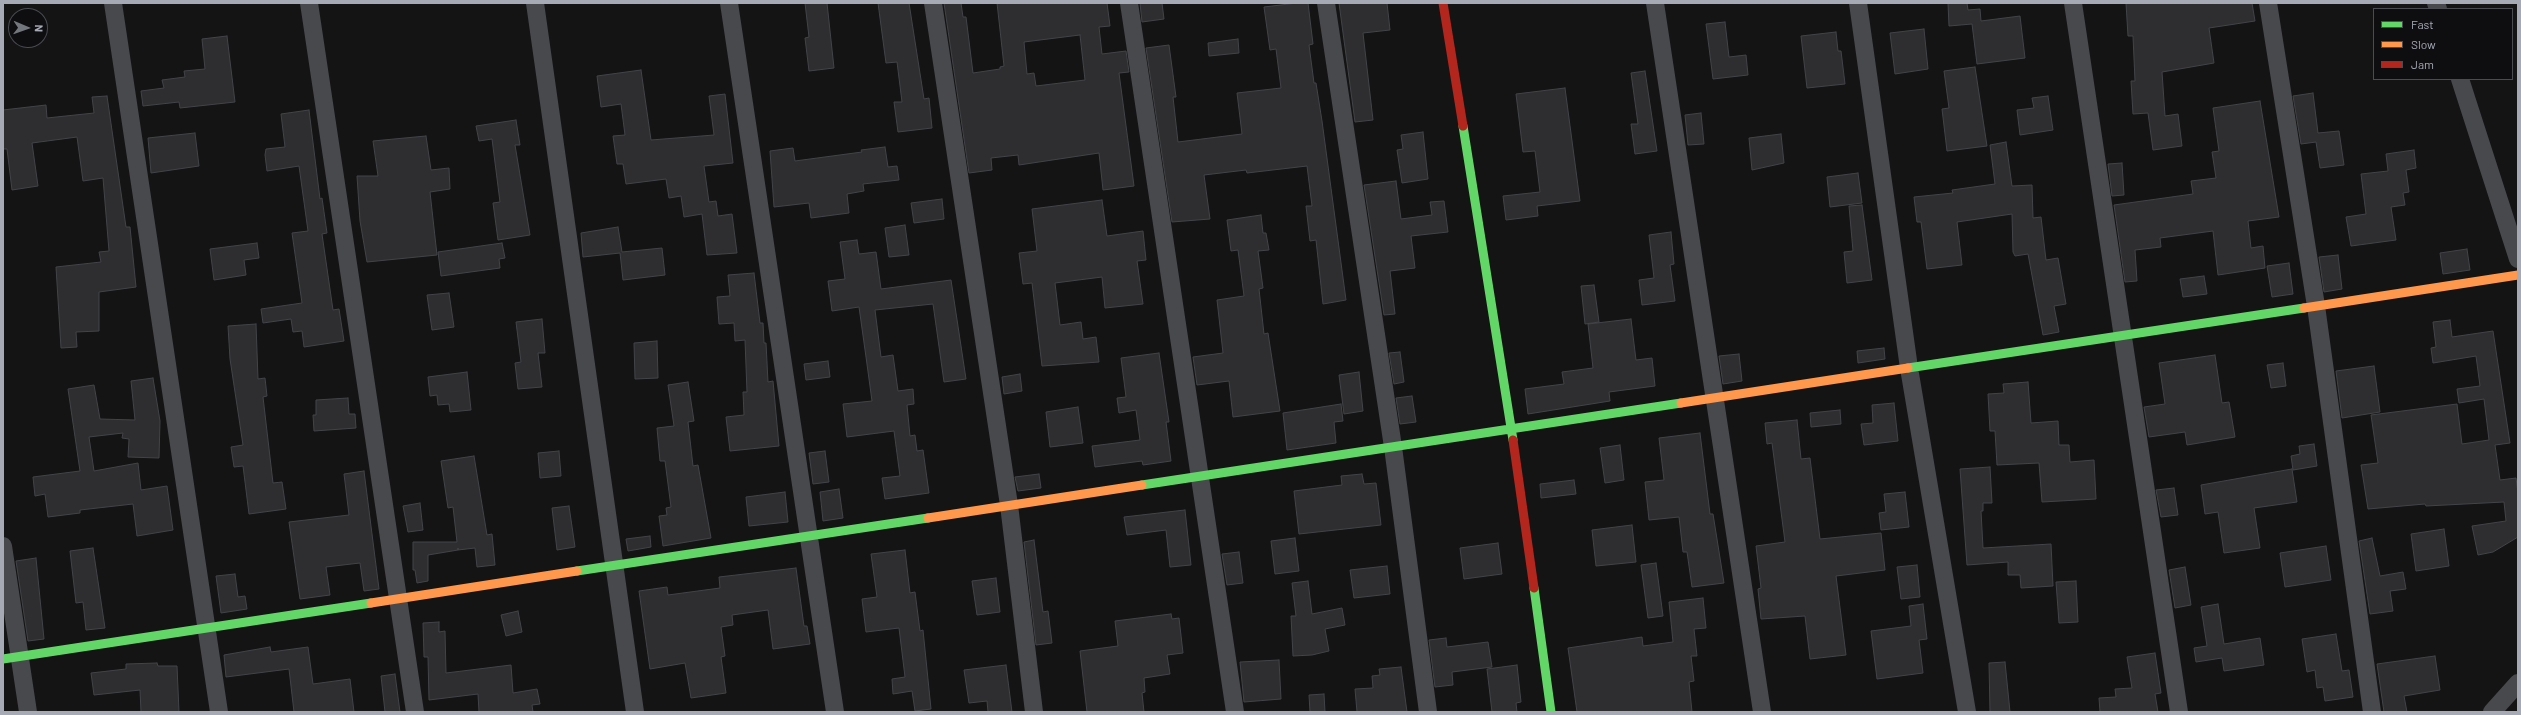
<!DOCTYPE html>
<style>
body{margin:0}
#map{position:relative;width:2521px;height:715px;overflow:hidden;background:#141414;font-family:Barlow,sans-serif}
canvas{display:block}
.frame{position:absolute;inset:0;border:4px solid #a5aab5;pointer-events:none}
.legend{position:absolute;left:2373px;top:8px;width:140px;height:72px;box-sizing:border-box;background:#0e0e10;border:1px solid #4a4c52;margin:0;padding:5px 7px;list-style:none;font-size:12px;color:#a5aab5}
.legend li{display:flex;align-items:center;gap:8px;height:20px}
.legend b{width:20px;border:1px solid #4a4c52}
.north{position:absolute;left:8px;top:8px;width:40px;height:40px;box-sizing:border-box;background:#0e0e10;border:1px solid #4a4c52;border-radius:50%;rotate:92deg;font-size:11px;font-weight:700;line-height:16px;text-align:center;color:#a5aab5}
.north::after{content:'';display:block;margin:auto;width:14px;height:18px;background:#72767d;clip-path:polygon(50% 0,100% 100%,50% 72%,0 100%)}
</style>
<div id="map">
<canvas width="2521" height="715"></canvas>
<div class="frame"></div>
<ul class="legend">
<li><b style="height:5px;background:#63d668"></b>Fast</li>
<li><b style="height:5px;background:#ff974d"></b>Slow</li>
<li><b style="height:5px;background:#b3261e"></b>Jam</li>
</ul>
<div class="north">N</div>
</div>
<script>
const ctx = document.querySelector('canvas').getContext('2d');
ctx.lineJoin = 'round';
function fillPath(path, color) { ctx.fillStyle = color; ctx.fill(path, 'evenodd'); }
const shape = rows => new Path2D(rows.map(r => 'M' + r).join(''));
function trace(path, color, width, dash) { ctx.strokeStyle = color; ctx.lineWidth = width; ctx.lineCap = dash ? 'butt' : 'round'; ctx.setLineDash(dash || []); ctx.stroke(path); }
const building = shape([
 [805,3,827,3,834,68,809,71,805,38,809,37,805,3],
 [878,3,909,3,924,99,929,98,932,128,898,132,894,102,902,102,897,62,886,63,878,3],
 [944,3,961,3,963,17,966,17,973,73,1000,69,1000,67,1004,66,997,3,1107,3,1110,26,1099,27,1102,54,1126,51,1129,72,1119,73,1134,186,1103,190,1099,153,1019,165,1018,155,991,158,992,170,969,173,944,3],
 [1080,35,1085,80,1036,86,1034,73,1027,74,1024,42,1080,35],
 [1140,3,1162,3,1164,19,1142,22,1140,3],
 [1297,3,1308,3,1313,44,1309,45,1314,83,1316,83,1322,121,1346,300,1323,304,1316,240,1310,241,1306,206,1312,206,1307,166,1247,173,1246,170,1204,175,1210,219,1172,222,1146,48,1169,45,1176,97,1173,97,1178,142,1242,134,1237,93,1281,88,1276,49,1270,50,1264,7,1297,3],
 [1339,3,1387,3,1390,30,1363,33,1373,120,1355,122,1339,3],
 [1948,3,1967,3,1968,10,1980,9,1981,21,2020,16,2025,58,1977,64,1972,24,1949,26,1948,3],
 [2126,3,2252,3,2255,21,2209,28,2214,63,2162,72,2165,116,2178,114,2182,146,2153,150,2148,113,2133,114,2131,81,2135,81,2133,36,2128,36,2126,3],
 [1725,22,1729,57,1746,55,1748,75,1713,79,1706,24,1725,22],
 [1924,29,1928,69,1895,74,1890,33,1924,29],
 [1836,32,1838,51,1841,51,1845,84,1807,88,1801,36,1836,32],
 [227,36,235,102,180,108,179,102,143,106,141,91,164,88,162,80,185,77,184,71,205,69,202,39,227,36],
 [1238,39,1239,53,1209,56,1208,43,1238,39],
 [1975,67,1987,146,1947,151,1942,109,1949,108,1944,71,1975,67],
 [641,70,651,140,714,135,709,96,725,94,733,163,704,166,709,202,716,201,718,216,732,214,737,253,707,255,702,214,684,217,681,196,669,198,666,179,626,184,623,164,617,164,613,136,625,135,621,104,601,107,597,76,641,70],
 [1645,71,1657,151,1635,154,1631,124,1638,124,1631,73,1645,71],
 [1565,88,1580,201,1537,206,1538,216,1506,220,1503,196,1540,192,1535,151,1523,152,1516,94,1565,88],
 [2313,93,2318,133,2339,131,2344,165,2320,168,2316,142,2301,144,2293,96,2313,93],
 [107,96,126,227,130,227,136,287,99,292,99,331,76,332,77,347,61,348,56,267,101,262,99,252,109,251,103,178,83,181,77,137,32,143,38,186,12,190,7,149,3,149,3,110,46,105,47,118,94,113,92,97,107,96],
 [2048,96,2053,130,2020,135,2017,110,2034,108,2032,98,2048,96],
 [2260,101,2279,217,2248,221,2251,248,2263,246,2265,268,2218,275,2213,231,2160,238,2161,247,2135,250,2137,281,2125,282,2114,205,2193,194,2191,181,2216,178,2212,152,2219,151,2213,108,2260,101],
 [309,110,320,199,322,198,327,233,322,234,333,310,339,309,344,341,304,347,302,331,293,332,291,319,263,323,261,309,302,303,292,233,308,231,299,166,267,171,265,155,266,149,285,147,281,114,309,110],
 [1701,113,1704,144,1688,145,1685,115,1701,113],
 [516,120,520,145,515,145,530,235,498,240,493,203,500,202,492,139,479,141,476,126,516,120],
 [1423,132,1428,179,1402,183,1397,150,1403,149,1401,135,1423,132],
 [195,133,199,166,151,173,148,138,195,133],
 [1781,134,1784,163,1752,170,1749,138,1781,134],
 [426,136,431,170,449,168,450,189,430,192,437,255,367,262,360,221,357,176,378,176,373,141,426,136],
 [2006,142,2012,186,2032,185,2033,218,2041,217,2046,260,2058,258,2066,304,2054,306,2059,332,2043,335,2028,254,2015,256,2013,252,2012,214,1957,222,1962,265,1927,269,1921,222,1917,222,1914,197,1953,193,1952,190,1995,184,1990,145,2006,142],
 [885,147,888,167,897,166,899,180,863,184,864,191,847,194,849,213,811,218,809,203,774,207,770,151,793,148,795,161,862,152,861,150,885,147],
 [2414,150,2416,168,2406,170,2409,192,2403,193,2405,205,2391,207,2396,240,2351,246,2346,217,2366,214,2361,174,2388,171,2386,154,2414,150],
 [2122,163,2124,195,2112,196,2108,164,2122,163],
 [1858,173,1862,203,1830,207,1827,177,1858,173],
 [1396,181,1401,219,1432,215,1430,202,1444,201,1448,232,1411,236,1415,268,1390,271,1395,314,1384,315,1364,185,1396,181],
 [942,199,944,219,914,223,911,203,942,199],
 [1102,200,1107,236,1143,231,1146,260,1137,261,1143,304,1105,308,1102,277,1055,283,1060,325,1081,322,1083,339,1096,337,1099,362,1042,366,1032,283,1023,284,1019,253,1037,251,1032,209,1102,200],
 [1862,205,1872,280,1847,283,1844,252,1853,251,1849,206,1862,205],
 [1261,215,1263,233,1266,233,1269,250,1258,251,1263,288,1259,289,1264,334,1268,333,1280,411,1233,417,1229,381,1197,385,1193,357,1223,353,1217,300,1244,296,1238,250,1231,251,1227,220,1261,215],
 [905,225,909,255,889,257,885,228,905,225],
 [618,227,622,252,662,248,665,275,623,280,620,253,583,257,581,233,618,227],
 [1671,232,1674,264,1670,265,1675,301,1642,305,1639,280,1654,278,1649,235,1671,232],
 [857,240,859,254,876,252,881,289,951,280,966,379,944,382,933,304,875,310,881,357,893,355,898,391,913,389,914,404,907,405,910,436,915,435,917,451,923,450,929,493,885,499,882,478,900,476,894,431,847,437,843,404,872,401,866,357,859,307,832,311,828,281,845,279,840,242,857,240],
 [257,243,259,258,244,260,246,275,214,280,210,249,257,243],
 [502,243,505,258,499,259,500,268,441,276,438,252,502,243],
 [2467,249,2470,270,2443,274,2440,253,2467,249],
 [2338,255,2342,289,2324,292,2319,257,2338,255],
 [2289,263,2293,294,2272,297,2267,266,2289,263],
 [754,273,760,323,763,323,764,343,766,343,768,382,773,381,779,446,730,451,726,417,744,415,743,392,747,392,745,340,735,341,734,323,719,324,717,297,730,296,728,275,754,273],
 [2204,276,2207,294,2183,297,2180,279,2204,276],
 [1594,285,1599,322,1585,324,1581,286,1594,285],
 [449,293,454,327,432,330,427,295,449,293],
 [542,319,545,353,538,353,542,387,518,389,515,363,521,362,516,322,542,319],
 [1631,319,1636,360,1652,358,1655,386,1609,392,1610,401,1528,414,1525,389,1564,384,1562,372,1593,368,1588,324,1631,319],
 [2450,320,2452,337,2493,331,2510,443,2495,445,2500,480,2516,478,2518,493,2518,537,2493,552,2478,555,2472,526,2506,521,2504,502,2426,506,2425,504,2368,509,2361,465,2378,463,2371,415,2457,404,2462,444,2489,440,2484,399,2459,403,2457,389,2480,386,2476,356,2433,363,2431,348,2436,347,2433,322,2450,320],
 [256,324,258,379,265,378,267,396,263,397,273,483,282,482,286,509,249,514,243,466,234,467,231,447,243,445,230,359,228,326,256,324],
 [657,341,658,378,635,379,634,343,657,341],
 [1884,348,1885,359,1858,363,1857,351,1884,348],
 [1400,352,1404,382,1394,384,1389,353,1400,352],
 [1159,353,1169,422,1166,422,1171,461,1143,465,1142,461,1095,467,1092,446,1140,440,1136,410,1119,413,1117,398,1126,397,1121,358,1159,353],
 [1739,354,1742,381,1723,384,1719,356,1739,354],
 [2215,355,2222,403,2229,402,2235,437,2187,445,2185,432,2149,437,2144,407,2165,404,2159,363,2215,355],
 [828,361,830,377,806,380,804,364,828,361],
 [2283,363,2286,386,2271,388,2267,365,2283,363],
 [2374,366,2380,412,2342,418,2336,371,2374,366],
 [467,372,471,410,450,412,449,404,438,405,437,395,430,396,428,377,467,372],
 [1359,372,1363,411,1344,414,1339,375,1359,372],
 [1020,374,1022,391,1004,394,1002,377,1020,374],
 [153,378,160,421,159,458,128,457,129,439,122,438,123,433,89,437,94,471,138,463,141,490,167,486,173,530,137,536,133,504,80,510,80,513,48,517,45,494,35,496,33,477,80,471,68,389,94,385,100,419,135,420,131,381,153,378],
 [688,382,694,421,688,422,693,466,698,465,711,538,663,546,659,516,667,515,666,508,671,507,665,461,660,461,657,428,674,426,668,385,688,382],
 [2028,382,2031,423,2058,421,2059,445,2069,445,2070,462,2094,460,2096,499,2042,502,2039,463,1997,465,1995,431,1990,431,1988,394,2004,393,2003,384,2028,382],
 [1412,396,1416,422,1400,424,1396,398,1412,396],
 [348,398,349,414,355,414,356,428,314,431,313,415,316,415,316,400,348,398],
 [1894,403,1898,441,1864,445,1861,424,1873,423,1872,405,1894,403],
 [1341,404,1343,421,1334,422,1336,443,1287,450,1283,413,1341,404],
 [1078,407,1083,443,1050,447,1046,412,1078,407],
 [1840,410,1841,424,1811,427,1810,413,1840,410],
 [1797,420,1801,459,1810,458,1820,539,1881,533,1885,570,1836,576,1846,655,1810,659,1805,616,1761,619,1758,589,1761,588,1756,546,1785,542,1772,443,1767,444,1765,423,1797,420],
 [1700,433,1710,514,1713,514,1724,583,1692,587,1687,552,1683,552,1679,517,1649,520,1645,482,1664,480,1659,438,1700,433],
 [2314,444,2317,466,2293,470,2291,456,2300,454,2299,446,2314,444],
 [1620,445,1624,480,1605,483,1600,448,1620,445],
 [559,451,561,476,540,478,538,453,559,451],
 [825,451,829,482,813,484,809,453,825,451],
 [474,456,487,535,492,534,495,565,477,567,475,548,458,550,458,548,458,550,428,555,428,581,417,583,415,570,413,570,413,542,457,542,453,507,448,508,441,461,474,456],
 [1990,467,1992,503,1983,503,1983,511,1981,511,1983,548,2051,544,2053,586,2021,588,2020,575,2008,575,2008,562,1967,565,1960,469,1990,467],
 [2292,469,2297,502,2254,508,2260,548,2224,553,2218,512,2205,514,2201,485,2292,469],
 [364,471,379,589,364,591,360,563,326,567,330,595,300,599,289,522,349,515,344,474,364,471],
 [1039,474,1041,488,1018,491,1015,477,1039,474],
 [1362,474,1364,484,1376,483,1381,525,1299,534,1294,491,1342,485,1341,476,1362,474],
 [1574,480,1576,494,1541,498,1540,484,1574,480],
 [2174,488,2178,515,2161,517,2156,490,2174,488],
 [839,489,843,518,823,521,820,492,839,489],
 [785,492,788,522,749,526,746,497,785,492],
 [1905,492,1909,527,1881,530,1879,513,1886,512,1884,494,1905,492],
 [420,503,423,530,408,532,403,506,420,503],
 [569,506,575,547,557,550,552,508,569,506],
 [1185,510,1191,565,1170,567,1166,530,1127,535,1124,517,1185,510],
 [1632,525,1636,562,1596,566,1592,530,1632,525],
 [2444,529,2449,566,2416,571,2411,534,2444,529],
 [650,536,651,547,628,551,626,539,650,536],
 [1295,538,1299,571,1275,574,1271,541,1295,538],
 [2372,538,2380,576,2403,572,2406,589,2390,591,2393,611,2370,614,2359,541,2372,538],
 [1034,540,1043,612,1048,611,1052,643,1036,645,1024,542,1034,540],
 [1498,543,1502,574,1464,579,1460,548,1498,543],
 [2326,546,2331,580,2285,587,2280,553,2326,546],
 [93,548,105,628,86,630,83,602,76,603,70,551,93,548],
 [905,550,910,593,915,592,920,631,923,630,931,709,915,711,912,691,893,694,892,679,905,677,899,628,866,632,862,599,877,597,871,554,905,550],
 [1239,552,1243,583,1227,585,1222,554,1239,552],
 [36,558,44,639,28,641,16,561,36,558],
 [1656,563,1663,616,1648,618,1641,565,1656,563],
 [1917,565,1920,597,1901,599,1897,567,1917,565],
 [1387,566,1390,594,1354,598,1350,570,1387,566],
 [2185,567,2191,605,2175,608,2169,570,2185,567],
 [796,568,804,626,807,626,810,644,773,649,768,610,732,615,733,625,721,627,725,656,721,657,726,693,691,698,685,663,650,669,639,591,667,587,668,595,720,588,719,577,796,568],
 [235,574,238,597,245,596,247,609,221,613,216,576,235,574],
 [996,578,1000,612,977,615,972,581,996,578],
 [1308,581,1312,614,1342,608,1345,625,1325,629,1329,651,1312,655,1293,656,1291,616,1296,616,1292,583,1308,581],
 [2076,581,2078,622,2059,623,2056,582,2076,581],
 [1703,598,1706,628,1694,629,1697,656,1691,656,1694,681,1689,682,1692,712,1577,712,1568,648,1642,637,1643,646,1673,642,1669,602,1703,598],
 [1923,604,1927,639,1919,640,1923,673,1877,679,1871,631,1911,626,1909,606,1923,604],
 [2218,604,2224,644,2260,638,2264,665,2224,671,2222,658,2196,662,2194,648,2207,646,2201,607,2218,604],
 [518,611,522,632,506,636,501,615,518,611],
 [1171,614,1172,619,1179,618,1183,653,1167,655,1170,674,1144,678,1145,692,1142,693,1144,712,1087,712,1080,651,1118,646,1115,621,1171,614],
 [439,622,439,632,445,631,446,673,511,665,513,693,537,689,540,704,532,705,533,712,479,712,478,694,429,700,428,657,424,657,423,623,439,622],
 [2336,634,2342,671,2349,670,2353,697,2325,701,2323,687,2317,688,2315,670,2307,672,2302,639,2336,634],
 [1446,638,1447,647,1488,642,1492,667,1452,672,1453,685,1435,687,1429,640,1446,638],
 [270,647,271,652,308,647,313,684,350,679,354,712,294,712,289,669,226,677,224,655,270,647],
 [2155,653,2161,693,2155,694,2158,712,2100,712,2099,698,2116,697,2115,689,2132,688,2127,657,2155,653],
 [2435,656,2440,690,2404,696,2407,712,2384,712,2377,664,2435,656],
 [1279,660,1281,699,1244,702,1240,662,1279,660],
 [2005,662,2010,712,1990,712,1989,663,2005,662],
 [157,663,158,666,177,666,179,712,141,712,140,690,94,695,91,673,126,669,126,664,157,663],
 [1006,665,1012,712,988,712,987,701,969,703,964,670,1006,665],
 [1517,665,1521,702,1516,703,1517,712,1492,712,1487,669,1517,665],
 [1401,667,1407,712,1357,712,1355,689,1373,688,1372,676,1380,675,1379,669,1401,667],
 [395,674,400,712,385,712,381,676,395,674],
 [1324,694,1325,712,1310,712,1309,695,1324,694]
]);
fillPath(building, '#2e2e30');
trace(building, '#434448', 1);
trace(shape([
 [113,3,219,712],
 [309,3,415,712],
 [535,3,635,712],
 [729,3,835,712],
 [933,3,1009,505,1034,712],
 [1129,3,1235,712],
 [1326,3,1393,447,1428,712],
 [1655,3,1762,712],
 [1858,3,1909,368,1967,712],
 [2073,3,2179,712],
 [2268,3,2316,306,2372,712],
 [2436,3,2438,9],
 [2460,79,2518,259],
 [3,546,28,712],
 [2492,712,2518,683]
]), '#48494d', 18);
trace(shape([
 [1463,126,1513,440],
 [1908,368,2304,308],
 [1142,485,1681,403],
 [577,571,928,518],
 [1534,588,1551,712],
 [3,659,371,603]
]), '#63d668', 9);
trace(shape([
 [2304,308,2518,275],
 [1681,403,1908,368],
 [928,518,1142,485],
 [371,603,577,571]
]), '#ff974d', 9);
trace(shape([
 [1443,3,1463,126],
 [1513,440,1534,588]
]), '#b3261e', 9);
</script>
